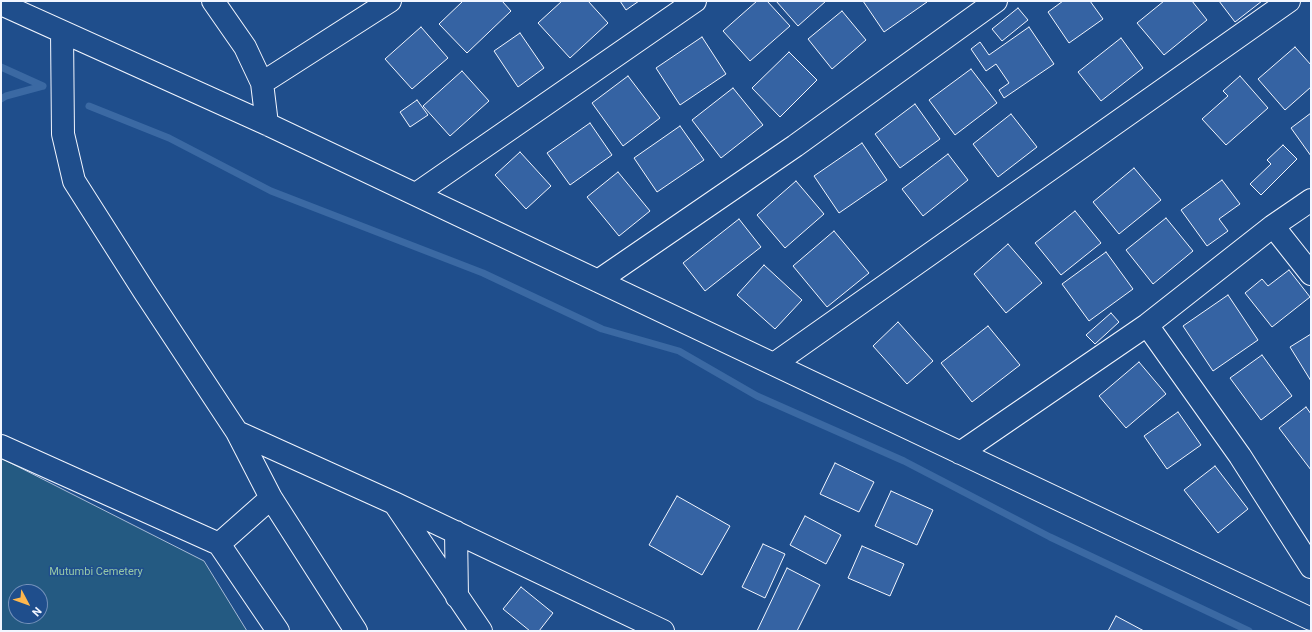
<!DOCTYPE html>
<style>
body{margin:0}
#map{position:relative;width:1312px;height:632px;overflow:hidden;background:#1f4e8c;font-family:Roboto,sans-serif}
canvas{display:block}
.frame{position:absolute;inset:0;border:2px solid #f2f6ff;pointer-events:none}
.north{position:absolute;left:8px;top:584px;width:40px;height:40px;box-sizing:border-box;background:#1f4e8c;border:1px solid #7391ba;border-radius:50%;rotate:131deg;font-size:11px;font-weight:700;line-height:16px;text-align:center;color:#f2f6ff}
.north::after{content:'';display:block;margin:auto;width:14px;height:18px;background:#ffb74d;clip-path:polygon(50% 0,100% 100%,50% 72%,0 100%)}
</style>
<div id="map">
<canvas width="1312" height="632"></canvas>
<div class="frame"></div>
<div class="north">N</div>
</div>
<script>
const ctx = document.querySelector('canvas').getContext('2d');
ctx.lineJoin = 'round';
function fillPath(path, color) { ctx.fillStyle = color; ctx.fill(path, 'evenodd'); }
const shape = rows => new Path2D(rows.map(r => 'M' + r).join(''));
function trace(path, color, width, dash) { ctx.strokeStyle = color; ctx.lineWidth = width; ctx.lineCap = dash ? 'butt' : 'round'; ctx.setLineDash(dash || []); ctx.stroke(path); }
function write(font, color, halo, rows, align = 'center') {
  ctx.font = font + ' Roboto,sans-serif'; ctx.lineWidth = 3; ctx.setLineDash([]); ctx.textBaseline = 'middle'; ctx.strokeStyle = halo; ctx.fillStyle = color; for (const [text, x, y, turn = 0] of rows) {
    ctx.save(); ctx.translate(x, y); ctx.rotate((+turn || 0) * Math.PI / 180); ctx.textAlign = isNaN(turn) ? turn : align; if (halo) ctx.strokeText(text, 0, 0); ctx.fillText(text, 0, 0); ctx.restore();
  }
}
const green = shape([
 [1,458,204,561,247,631,1,631,1,458],
 [16,592,40,592,40,616,16,616,16,592]
]);
fillPath(green, '#245a82');
trace(green, '#a8bbd7', 1);
trace(shape([
 [1,67,43,86],
 [1,99,6,96,43,86],
 [89,106,169,138,271,191,483,273,602,329,679,351,757,396,904,461,1050,537,1249,631]
]), '#3b69a3', 7);
const building = shape([
 [463,1,502,1,511,11,467,53,439,24,463,1],
 [562,1,588,1,608,23,570,58,538,23,562,1],
 [620,1,639,1,626,10,620,1],
 [757,1,767,1,790,26,750,61,723,31,757,1],
 [776,1,826,1,798,26,776,1],
 [863,1,926,1,927,2,884,32,863,1],
 [1063,1,1090,1,1103,19,1069,43,1048,12,1063,1],
 [1164,1,1192,1,1207,20,1164,55,1137,23,1164,1],
 [1219,1,1262,1,1235,22,1219,1],
 [1018,8,1028,20,1002,41,992,29,1018,8],
 [842,11,866,40,832,69,808,39,842,11],
 [421,27,448,58,412,89,385,59,421,27],
 [1029,27,1054,64,1004,98,999,90,1009,83,996,64,986,71,971,49,980,42,989,55,1029,27],
 [520,33,544,68,518,87,494,51,520,33],
 [702,37,726,74,680,105,656,68,702,37],
 [1121,38,1143,68,1101,101,1078,72,1121,38],
 [1295,47,1311,65,1311,87,1285,110,1258,79,1295,47],
 [789,52,817,80,780,117,752,88,789,52],
 [971,69,997,103,955,135,929,100,971,69],
 [462,71,489,101,450,136,423,106,462,71],
 [628,76,660,118,623,146,592,103,628,76],
 [1240,76,1268,108,1226,145,1202,119,1228,96,1223,91,1240,76],
 [733,88,763,125,721,158,692,120,733,88],
 [417,100,428,115,410,127,400,112,417,100],
 [915,104,940,139,900,168,875,134,915,104],
 [1311,113,1311,156,1291,128,1311,113],
 [1011,114,1037,147,998,177,973,144,1011,114],
 [590,123,612,155,570,185,547,153,590,123],
 [680,126,704,160,657,192,634,158,680,126],
 [862,143,887,180,839,213,814,176,862,143],
 [1283,145,1297,159,1261,195,1250,184,1271,164,1267,160,1283,145],
 [520,152,551,186,526,209,495,175,520,152],
 [948,154,968,180,923,216,902,189,948,154],
 [1134,168,1161,200,1119,234,1093,202,1134,168],
 [618,172,650,211,619,236,587,197,618,172],
 [1222,180,1240,204,1219,219,1228,231,1207,246,1181,210,1222,180],
 [796,181,824,214,785,248,757,215,796,181],
 [1075,211,1101,243,1061,275,1035,243,1075,211],
 [1166,218,1193,251,1153,284,1126,250,1166,218],
 [739,219,761,247,705,291,683,263,739,219],
 [834,231,869,273,827,307,793,266,834,231],
 [1008,244,1042,283,1006,313,974,274,1008,244],
 [1106,252,1133,289,1089,321,1062,284,1106,252],
 [764,265,802,300,775,329,737,295,764,265],
 [1289,270,1310,297,1272,327,1245,293,1262,279,1268,286,1289,270],
 [1228,295,1258,340,1213,371,1183,326,1228,295],
 [1111,313,1119,322,1095,344,1086,335,1111,313],
 [898,322,933,361,907,384,873,346,898,322],
 [988,326,1020,365,972,402,941,363,988,326],
 [1311,334,1311,381,1290,347,1311,334],
 [1262,355,1292,396,1261,420,1230,378,1262,355],
 [1139,362,1166,394,1126,428,1099,396,1139,362],
 [1306,407,1311,414,1311,470,1279,428,1306,407],
 [1178,412,1201,445,1167,469,1144,436,1178,412],
 [835,463,874,482,859,512,820,494,835,463],
 [1215,466,1248,509,1218,533,1184,490,1215,466],
 [891,491,933,510,917,545,875,526,891,491],
 [677,496,730,526,702,575,649,545,677,496],
 [805,516,841,535,826,564,790,545,805,516],
 [763,544,785,554,765,598,742,587,763,544],
 [862,546,904,564,890,596,848,578,862,546],
 [787,568,820,585,797,631,757,631,787,568],
 [521,587,553,613,539,631,530,631,503,609,521,587],
 [1116,616,1144,631,1108,631,1116,616]
]);
fillPath(building, '#3563a3');
trace(building, '#f2f6ff', 1);
const minor = shape([
 [213,1,245,47,262,83,267,124],
 [1,4,267,124,1311,619],
 [62,32,63,134,74,181,144,291,237,432,271,498,356,631],
 [262,83,390,1],
 [416,194,695,1],
 [1273,226,1311,274],
 [598,281,795,146,996,1],
 [1147,325,1240,456,1311,567],
 [774,364,1289,1],
 [237,432,394,503,663,631],
 [1,446,219,544,278,631],
 [960,453,1147,325,1273,226,1311,200],
 [395,504,481,631],
 [456,532,457,597],
 [219,544,271,498]
]);
trace(minor, '#f2f6ff', 24);
trace(minor, '#1f4e8c', 22);
write('11px', '#97c8a6', '#1f4e8c', [
 ["Mutumbi Cemetery",96,572]
]);
</script>
